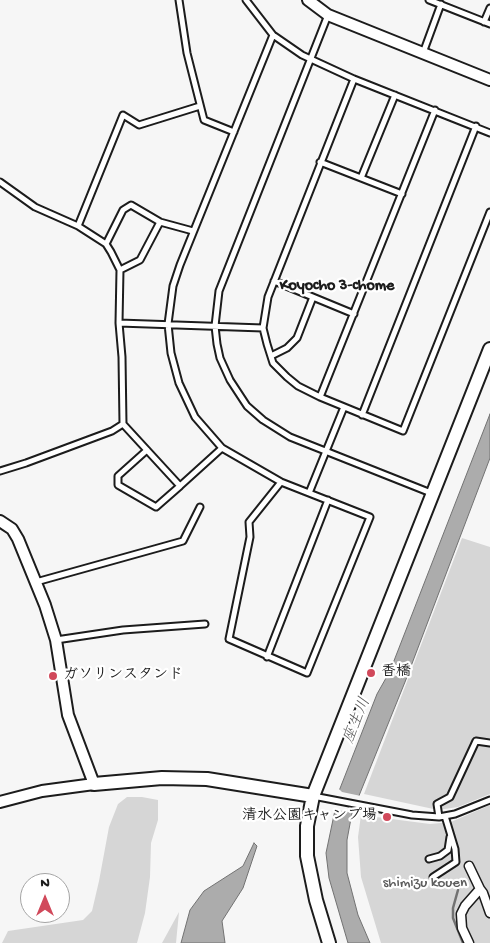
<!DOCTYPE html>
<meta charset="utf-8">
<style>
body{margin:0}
#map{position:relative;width:490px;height:943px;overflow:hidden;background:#f6f6f6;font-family:"Gochi Hand",sans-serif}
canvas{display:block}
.north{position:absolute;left:20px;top:873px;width:50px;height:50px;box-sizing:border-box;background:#fff;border:1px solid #a4a4a4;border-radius:50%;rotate:0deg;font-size:14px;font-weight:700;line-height:20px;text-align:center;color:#1c1c1c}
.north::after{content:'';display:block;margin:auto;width:18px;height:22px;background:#d1495b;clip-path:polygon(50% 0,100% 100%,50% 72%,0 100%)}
</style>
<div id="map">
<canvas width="490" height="943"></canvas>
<div class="north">N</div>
</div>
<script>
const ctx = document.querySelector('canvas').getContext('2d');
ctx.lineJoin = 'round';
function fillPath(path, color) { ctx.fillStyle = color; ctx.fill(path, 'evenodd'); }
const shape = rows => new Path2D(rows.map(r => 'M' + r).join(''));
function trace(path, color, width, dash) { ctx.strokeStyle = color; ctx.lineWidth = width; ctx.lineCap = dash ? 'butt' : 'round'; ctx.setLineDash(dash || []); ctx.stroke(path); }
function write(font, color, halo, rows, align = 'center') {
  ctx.font = font + ' "Gochi Hand","Klee One",sans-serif'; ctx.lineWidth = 4.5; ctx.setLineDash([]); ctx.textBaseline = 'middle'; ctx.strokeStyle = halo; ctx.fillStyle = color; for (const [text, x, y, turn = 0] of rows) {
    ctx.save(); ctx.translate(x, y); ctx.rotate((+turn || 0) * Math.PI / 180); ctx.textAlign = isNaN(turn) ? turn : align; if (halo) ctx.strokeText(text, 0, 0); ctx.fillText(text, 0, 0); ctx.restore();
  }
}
fillPath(shape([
 [462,538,490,547,490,794,458,807,438,810,364,794],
 [127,797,142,797,158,800,158,820,151,843,150,877,145,913,137,943,2,943,8,931,83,920,92,911,99,881,109,827,118,804],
 [490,805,490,943,381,943,361,877,358,837,361,815,430,824,451,822],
 [179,912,176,943,162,943]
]), '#d6d6d6');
const water = shape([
 [490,414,490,458,405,682,352,813,347,840,347,873,358,915,370,943,348,943,329,878,326,853,339,791,377,694,390,671,490,414],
 [254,843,257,846,243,888,222,921,225,943,181,943,190,910,204,891,243,866,254,843]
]);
fillPath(water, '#acacac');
trace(water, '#727272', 1);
fillPath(shape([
 [338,788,342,792,361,796,355,813,336,810,331,812]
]), '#f6f6f6');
trace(shape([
 [458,890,453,908,453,918,463,943]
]), '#727272', 2.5);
const service = shape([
 [179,0,187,53,204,120,234,132],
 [246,0,273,35,302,55,354,79,490,133],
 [429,0,490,24],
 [328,15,219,291,215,326,217,344,220,358,230,380,247,406,263,420,290,437,431,493],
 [484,22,490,8],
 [273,35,180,265,173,286,168,324,171,353,179,383,195,417,222,448,281,482,370,517,307,673,229,639,250,537,249,522,281,482],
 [423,53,441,4],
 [354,79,268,297,263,328,267,344,273,363,287,377,298,386,320,397,403,431,490,212],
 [320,162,402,194],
 [361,178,395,95],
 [0,182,35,207,78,226,106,244,111,252,120,270,119,323,122,357,123,424,180,486,222,448],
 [78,226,123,115,139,125,200,106],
 [106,244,123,210,131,205,160,222,193,231],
 [120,270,140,260,160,222],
 [274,281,354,314],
 [119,323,263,328],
 [271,356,287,348,297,338,313,297],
 [320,397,435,110],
 [362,415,476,126],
 [147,450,118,476,118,485,156,507,180,486],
 [0,471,26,463,112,431,123,424],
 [309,493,344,407],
 [36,582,183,541,200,507],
 [56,640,123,630,205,624],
 [267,657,328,500],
 [313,796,412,815,439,817,455,814,490,800],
 [439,817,437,804,450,797,476,741,490,743],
 [429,859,440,856,448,850,450,837],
 [433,877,456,862,455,849,445,816]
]);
const pedestrian = shape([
 [469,866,480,889,465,906,461,914,462,928,469,943],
 [480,889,483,893,490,913]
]);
const minor = shape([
 [308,0,328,15,490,80],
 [0,521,12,529,18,539,45,605,56,640,68,715,94,784,42,791,0,802]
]);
const tertiary = shape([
 [94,784,162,778,207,779,313,796],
 [329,943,316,900,307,856,307,826,313,796,490,349]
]);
trace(service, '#1c1c1c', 9);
trace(pedestrian, '#1c1c1c', 11);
trace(minor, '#1c1c1c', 14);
trace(tertiary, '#1c1c1c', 16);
trace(service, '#fff', 5);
trace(pedestrian, '#fff', 8);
trace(minor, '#fff', 10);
trace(tertiary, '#fff', 12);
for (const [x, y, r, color] of [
 [371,673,5,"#d1495b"],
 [53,676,5,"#d1495b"],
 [387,817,5,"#d1495b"]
]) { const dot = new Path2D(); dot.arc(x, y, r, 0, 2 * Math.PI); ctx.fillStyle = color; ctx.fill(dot); trace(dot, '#fff', 2); }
write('bold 15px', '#1c1c1c', '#fff', [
 ["香橋",381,673],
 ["ガソリンスタンド",63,676],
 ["清水公園キャンプ場",377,817,"right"]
], 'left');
write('15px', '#5d5d5d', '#fff', [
 ["shimizu kouen",425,884]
]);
write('bold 16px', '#1c1c1c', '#fff', [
 ["Koyocho 3-chome",337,287]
]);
write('italic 16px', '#5d5d5d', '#fff', [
 ["座生川",358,721,-68]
]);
</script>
